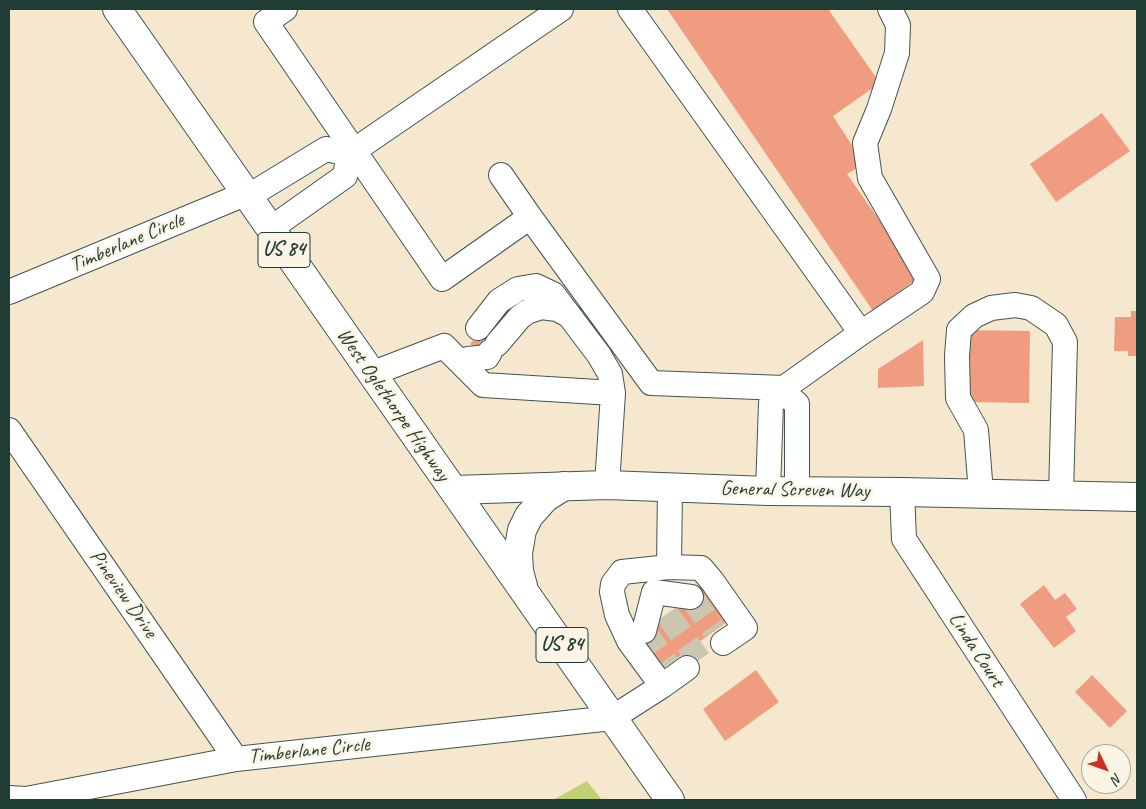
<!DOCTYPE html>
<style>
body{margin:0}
#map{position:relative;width:1146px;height:809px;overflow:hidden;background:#f6e8ce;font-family:Caveat,sans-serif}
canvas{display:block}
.frame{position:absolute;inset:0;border:10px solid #1f3d34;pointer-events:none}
.north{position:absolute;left:1081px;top:744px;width:50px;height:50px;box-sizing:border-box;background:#fcf5e5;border:1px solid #a4ab9e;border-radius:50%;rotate:132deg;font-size:14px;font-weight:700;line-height:20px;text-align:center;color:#1f3d34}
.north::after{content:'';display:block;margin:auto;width:18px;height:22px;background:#c8321e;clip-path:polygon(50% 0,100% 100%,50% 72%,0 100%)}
</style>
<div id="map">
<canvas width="1146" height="809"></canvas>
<div class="frame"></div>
<div class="north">N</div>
</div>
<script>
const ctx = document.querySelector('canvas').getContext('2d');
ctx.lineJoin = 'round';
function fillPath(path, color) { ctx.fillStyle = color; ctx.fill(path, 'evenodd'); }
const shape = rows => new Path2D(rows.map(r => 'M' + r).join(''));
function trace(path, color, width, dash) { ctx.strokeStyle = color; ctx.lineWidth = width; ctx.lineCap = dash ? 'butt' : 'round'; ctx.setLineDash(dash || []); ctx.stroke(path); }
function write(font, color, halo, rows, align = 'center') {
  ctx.font = font + ' Caveat,sans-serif'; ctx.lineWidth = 5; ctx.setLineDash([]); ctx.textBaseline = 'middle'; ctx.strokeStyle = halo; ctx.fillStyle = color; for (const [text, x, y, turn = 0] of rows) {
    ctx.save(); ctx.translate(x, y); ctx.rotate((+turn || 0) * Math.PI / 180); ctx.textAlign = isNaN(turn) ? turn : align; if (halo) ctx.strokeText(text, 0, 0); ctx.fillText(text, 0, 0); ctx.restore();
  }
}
fillPath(shape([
 [587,781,602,800,553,800]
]), '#c1d173');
fillPath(shape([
 [667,9,828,9,880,83,833,116,864,164,847,174,919,277,873,311],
 [1102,113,1130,151,1056,202,1030,164],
 [505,302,516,311,482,352,470,344],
 [1131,311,1137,311,1137,356,1128,356,1128,351,1114,351,1115,317,1131,317],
 [968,330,1030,331,1029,403,968,402],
 [923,340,924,386,878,388,878,369],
 [707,585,732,618,658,672,633,639],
 [1044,585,1055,600,1065,593,1077,609,1066,617,1076,631,1054,648,1020,604],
 [756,670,779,702,725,741,703,709],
 [1092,675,1127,711,1110,728,1075,692]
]), '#ef9c81');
trace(shape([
 [691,597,714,630],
 [667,614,699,660],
 [644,631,668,665]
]), '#cbc6af', 24, [24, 12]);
const minor = shape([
 [285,9,266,22,442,279,530,217,651,383,784,388,861,333,630,9],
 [501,175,530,217],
 [247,197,326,149,349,154,561,9],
 [270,229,345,176,349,154],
 [9,292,245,194],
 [478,328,499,301,518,289,536,286,553,294,599,355,610,374,613,393],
 [861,333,922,292,928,279,870,178,865,143,879,109,897,53,898,25,890,9],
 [497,344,520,317,527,312,541,307,557,309,570,316],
 [463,365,468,359,487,357,490,352],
 [371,374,444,346,483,385,613,393,607,485],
 [784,388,784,393,797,404,797,491],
 [9,430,236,759],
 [768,491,771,403,784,393],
 [902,492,904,539,1074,800],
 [981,493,976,430,958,398,957,356,959,330,974,316,991,308,1015,305,1031,308,1056,325,1065,342,1061,495],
 [669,567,701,568,712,581,745,628,723,643],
 [644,631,654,592,691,597],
 [662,686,687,668],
 [9,798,26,799,236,759,612,718,662,686,629,641,617,615,612,592,613,584,622,572,669,567,670,487]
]);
const major = shape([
 [454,490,607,485,768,491,902,492,1137,497]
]);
const highway = shape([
 [117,9,670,800],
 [523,586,519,571,518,553,522,530,529,516,545,498,564,486]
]);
trace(minor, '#3f574b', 26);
trace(major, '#3f574b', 30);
trace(highway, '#3f574b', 30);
trace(minor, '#fff', 24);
trace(major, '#fff', 28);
trace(highway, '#fff', 28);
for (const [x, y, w] of [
 [284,250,52],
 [562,645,52]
]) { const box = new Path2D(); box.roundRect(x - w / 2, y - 17.5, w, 35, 4); ctx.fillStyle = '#fcf5e5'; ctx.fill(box); trace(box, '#1f3d34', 1); }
write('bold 20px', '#1f3d34', null, [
 ["US 84",284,250],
 ["US 84",562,645]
]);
write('21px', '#1f3d34', '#fcf5e5', [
 ["Timberlane Circle",127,243,-23],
 ["West Oglethorpe Highway",393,405,55],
 ["General Screven Way",795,490,1],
 ["Pineview Drive",123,594,55],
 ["Linda Court",976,650,57],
 ["Timberlane Circle",309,751,-6]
]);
</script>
